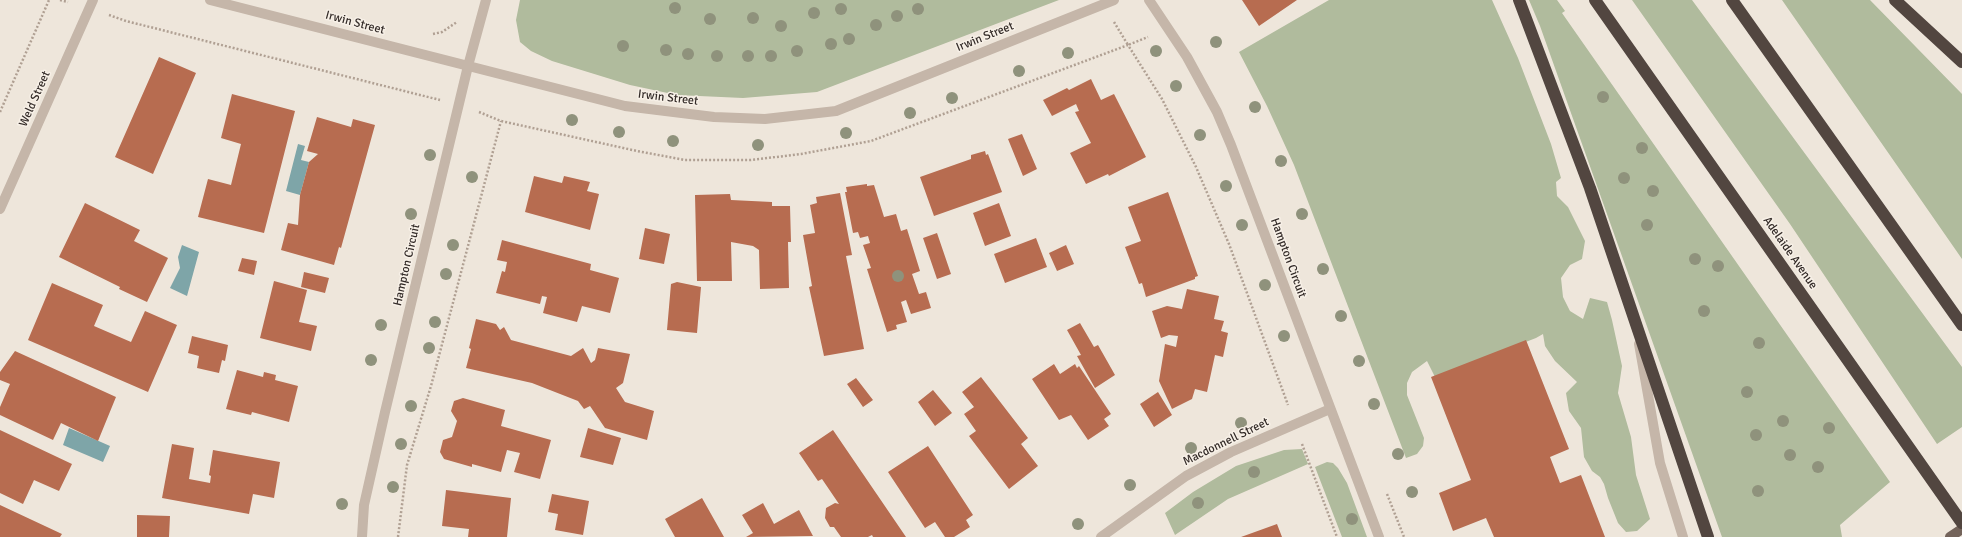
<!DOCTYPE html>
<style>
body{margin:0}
canvas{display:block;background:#eee6db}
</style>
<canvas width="1962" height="537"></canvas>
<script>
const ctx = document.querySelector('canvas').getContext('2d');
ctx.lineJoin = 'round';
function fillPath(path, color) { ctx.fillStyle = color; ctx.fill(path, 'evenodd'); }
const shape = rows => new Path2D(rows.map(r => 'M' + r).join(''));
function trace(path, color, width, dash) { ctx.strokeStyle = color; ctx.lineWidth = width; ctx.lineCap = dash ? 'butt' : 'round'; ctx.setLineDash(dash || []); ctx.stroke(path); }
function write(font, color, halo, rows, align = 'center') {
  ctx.font = font + ' Signika,sans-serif'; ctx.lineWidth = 3; ctx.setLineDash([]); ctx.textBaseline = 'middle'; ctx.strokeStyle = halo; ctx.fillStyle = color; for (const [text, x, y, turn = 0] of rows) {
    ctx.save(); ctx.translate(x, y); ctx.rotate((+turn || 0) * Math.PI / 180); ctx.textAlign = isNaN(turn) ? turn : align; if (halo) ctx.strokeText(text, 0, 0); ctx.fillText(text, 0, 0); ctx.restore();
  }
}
fillPath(shape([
 [520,0,1059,0,817,92,743,98,677,95,630,85,552,61,531,51,520,42,516,20],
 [1329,0,1492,0,1518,58,1551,144,1561,178,1556,182,1557,196,1568,207,1585,241,1582,259,1570,265,1561,278,1563,297,1570,311,1583,319,1590,298,1607,302,1612,320,1622,366,1618,393,1631,437,1636,475,1650,519,1637,531,1626,532,1618,523,1608,498,1604,484,1600,477,1592,471,1584,457,1581,428,1569,411,1566,393,1577,382,1555,361,1545,346,1543,334,1536,338,1435,377,1427,361,1412,372,1407,383,1407,395,1424,438,1423,446,1417,454,1406,458,1294,165,1267,106,1239,52],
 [1529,0,1557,0,1565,11,1562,13,1890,482,1840,525,1842,537,1722,537,1540,26],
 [1632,0,1692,0,1962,367,1962,427,1937,444,1790,224],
 [1782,0,1870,0,1962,94,1962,259],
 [1302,449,1308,464,1228,499,1175,535,1165,513,1193,492,1236,466,1284,450],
 [1327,462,1333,463,1338,468,1347,483,1367,537,1342,537,1315,467]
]), '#b0bb9d');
fillPath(shape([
 [298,144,305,146,301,160,309,162,300,195,286,191],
 [182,245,199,252,187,296,170,288,180,268,178,257],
 [69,428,110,446,103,462,63,445]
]), '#7ea5a8');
fillPath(shape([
 [1242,0,1297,0,1259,26],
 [159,57,196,73,153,174,115,157],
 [1091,79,1101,100,1114,94,1146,157,1109,176,1108,174,1086,184,1070,153,1091,143,1075,112,1079,111,1076,104,1052,116,1043,100,1067,88,1069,90],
 [232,94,295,111,264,233,198,217,208,179,231,185,241,144,221,138],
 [317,117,351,127,353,119,375,125,341,248,339,247,334,265,281,250,288,223,298,225,300,195,309,162,318,154,307,151],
 [1022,134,1037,169,1023,176,1008,139],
 [985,151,986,155,988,154,1002,192,934,216,920,177,971,159,971,155],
 [534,176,562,183,564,176,590,182,587,191,599,194,590,230,525,212],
 [867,184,867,186,874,185,884,217,896,214,901,231,907,229,920,271,912,274,919,294,926,292,931,308,911,314,906,300,901,302,907,322,896,325,897,329,887,332,867,269,871,268,863,245,870,243,868,236,860,238,858,232,853,233,845,192,847,192,846,187],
 [1168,192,1198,276,1195,277,1195,279,1146,297,1142,283,1139,284,1125,247,1141,241,1128,207],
 [840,193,852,255,846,256,864,349,824,356,809,287,812,286,803,235,815,233,810,205,817,203,816,197],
 [730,194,731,200,772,202,772,206,790,206,791,242,788,242,789,288,760,289,759,250,753,246,731,242,732,281,697,281,695,195],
 [85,203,140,230,134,241,168,258,147,302,119,289,120,287,59,257],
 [999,203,1011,236,985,246,973,213],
 [645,228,670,234,664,264,639,259],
 [937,233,951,274,937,279,923,238],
 [1036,238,1047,267,1005,283,994,254],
 [502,240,591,264,590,270,619,278,610,313,582,306,577,322,543,313,547,297,542,296,540,304,496,293,502,271,505,272,507,262,497,260],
 [1066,245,1074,264,1057,271,1049,253],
 [242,258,257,261,254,275,238,271],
 [304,272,329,278,325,293,301,287],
 [274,281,307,290,299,322,317,326,311,351,260,338],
 [677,282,701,287,697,333,667,330,671,284],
 [52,283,103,305,94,326,131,342,145,311,177,325,148,392,28,340],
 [1187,289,1219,296,1214,319,1224,321,1221,331,1228,333,1223,357,1215,355,1207,392,1195,389,1192,399,1172,409,1159,381,1165,344,1176,347,1178,336,1169,335,1161,338,1152,311,1167,306,1182,309],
 [476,319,496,324,500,330,504,327,511,340,571,356,583,348,591,363,595,360,598,348,630,354,623,383,616,388,625,402,654,411,647,440,605,428,590,406,584,409,578,401,532,383,466,368,471,349,469,348],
 [1080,323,1094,347,1098,345,1115,375,1095,388,1077,356,1081,355,1067,330],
 [192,336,228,345,225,361,222,360,219,373,197,368,199,356,188,353],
 [1526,340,1569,449,1550,457,1560,483,1581,475,1605,537,1494,537,1486,518,1453,531,1439,493,1471,480,1431,377],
 [15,351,116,397,98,441,61,423,53,440,0,415,0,407,10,384,0,380,0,372],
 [1054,364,1060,374,1075,364,1077,368,1079,366,1111,414,1104,419,1109,426,1088,440,1071,415,1059,420,1032,379],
 [237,370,263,377,264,372,276,375,275,380,298,386,289,422,252,412,251,415,226,409],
 [981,377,1028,438,1021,444,1038,466,1009,489,969,436,976,431,964,414,974,407,962,392],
 [856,378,873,400,863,407,847,384],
 [933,390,952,413,935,426,918,402],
 [1158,392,1172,415,1154,427,1140,404],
 [463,398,505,410,501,426,551,440,540,479,514,472,520,453,507,450,501,472,472,464,472,467,444,459,440,452,443,440,452,437,457,421,451,411,454,401],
 [588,428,621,438,613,465,580,457],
 [0,430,72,464,59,491,34,480,23,504,0,493],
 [833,430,906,537,873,537,872,535,868,537,841,537,834,527,830,527,825,518,826,508,835,503,839,504,822,479,818,481,799,453],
 [172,444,194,448,189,479,210,483,211,476,209,475,213,450,280,462,274,498,253,494,249,514,162,498],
 [928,446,973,515,966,520,970,527,954,537,945,537,935,522,925,528,888,472],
 [446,490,511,498,507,537,468,537,469,529,442,526],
 [552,494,589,501,583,535,555,530,558,514,548,512],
 [702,498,724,537,675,537,665,519],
 [763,503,774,524,799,510,813,536,746,537,753,533,742,515],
 [0,505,62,534,60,537,0,537],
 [137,515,170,516,169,537,137,537],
 [1277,524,1282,537,1241,537]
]), '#b76c50');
trace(shape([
 [60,0,68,2],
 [109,15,126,21,440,100],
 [1114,22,1128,45,1148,37],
 [433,34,442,32,457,22],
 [0,112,49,0],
 [479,112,501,121,637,151,685,160,751,160,801,154,871,141,1128,45,1162,99,1196,167,1229,244,1288,405],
 [1302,444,1337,537],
 [1387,494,1404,537],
 [398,537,407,465,431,386,501,121]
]), '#b0a093', 2.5, [2, 2]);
trace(shape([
 [210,0,625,106,714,117,765,119,836,111,1114,0],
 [1149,0,1187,57,1217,112,1231,145,1379,537],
 [0,209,93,0],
 [1639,344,1660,463,1683,537],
 [362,537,364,505,385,412,468,66,486,0],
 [1101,537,1186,476,1231,452,1330,409]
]), '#c5b6a9', 10);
trace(shape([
 [1950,537,1962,529]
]), '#73635a', 10);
trace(shape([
 [1519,0,1590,188,1708,537],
 [1595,0,1962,523],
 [1732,0,1962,325],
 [1895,0,1962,62]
]), '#524640', 12);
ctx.fillStyle = '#8f927c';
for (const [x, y] of [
 [675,8],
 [841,9],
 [918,9],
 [814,13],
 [897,16],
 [753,18],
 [710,19],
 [876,25],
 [781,26],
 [849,39],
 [1216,42],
 [831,44],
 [623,46],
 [666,50],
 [797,51],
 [1156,51],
 [1068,53],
 [688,54],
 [717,56],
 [748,56],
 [771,56],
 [1019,71],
 [1176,86],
 [1603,97],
 [952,98],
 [1255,107],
 [910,113],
 [572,120],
 [619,132],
 [846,133],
 [1200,135],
 [673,141],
 [758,145],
 [1642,148],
 [430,155],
 [1281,161],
 [472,177],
 [1624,178],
 [1226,186],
 [1653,191],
 [411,214],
 [1302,214],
 [1242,225],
 [1647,225],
 [453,245],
 [1695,259],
 [1718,266],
 [1323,269],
 [446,274],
 [898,276],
 [1265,285],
 [1704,311],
 [1341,316],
 [435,322],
 [381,325],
 [1284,336],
 [1759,343],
 [429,348],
 [371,360],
 [1359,361],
 [1747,392],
 [1374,404],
 [411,406],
 [1783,421],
 [1241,423],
 [1829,428],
 [1756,435],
 [401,444],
 [1191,448],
 [1398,454],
 [1790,455],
 [1818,467],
 [1254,472],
 [1130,485],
 [393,487],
 [1758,491],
 [1412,492],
 [1198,503],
 [342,504],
 [1352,519],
 [1078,524]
]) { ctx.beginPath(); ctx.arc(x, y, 6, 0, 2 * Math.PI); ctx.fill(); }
write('12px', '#332b28', '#f7f0e7', [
 ["Irwin Street",355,23,15],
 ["Irwin Street",985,37,-22],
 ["Irwin Street",668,98,7],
 ["Weld Street",35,99,-66],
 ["Adelaide Avenue",1790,253,55],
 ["Hampton Circuit",1288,258,70],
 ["Hampton Circuit",407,265,-77],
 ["Macdonnell Street",1226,442,-26]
]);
</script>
